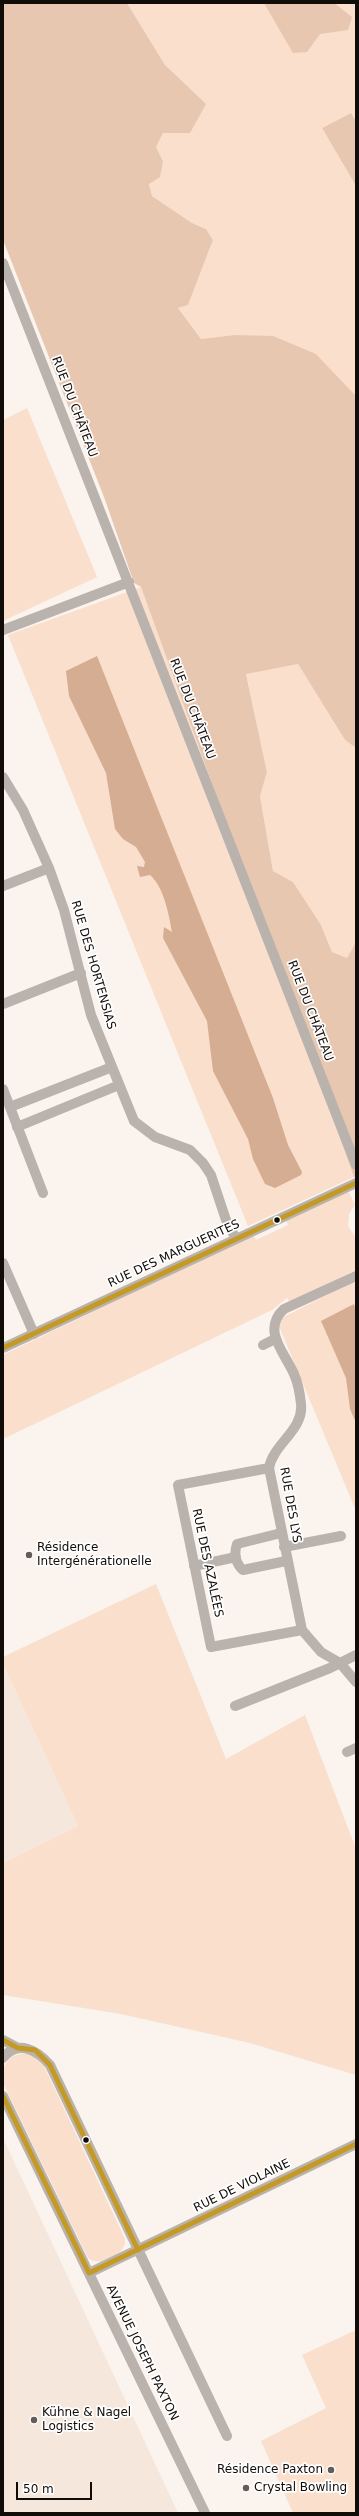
<!DOCTYPE html>
<meta charset="utf-8">
<style>
body{margin:0}
#map{position:relative;width:359px;height:2516px;overflow:hidden;background:#faf3ee;font-family:"DejaVu Sans",sans-serif}
canvas{display:block}
.frame{position:absolute;inset:0;border:4px solid #120c09;pointer-events:none}
.scale{position:absolute;left:16px;top:2482px;width:76px;height:18px;box-sizing:border-box;border:2px solid #120c09;border-top:0;padding-left:5px;font-size:12px;line-height:14px;white-space:nowrap;color:#120c09;-webkit-text-stroke:3px #fff;paint-order:stroke}
</style>
<div id="map">
<canvas width="359" height="2516"></canvas>
<div class="frame"></div>
<div class="scale">50 m</div>
</div>
<script>
const ctx = document.querySelector('canvas').getContext('2d');
ctx.lineJoin = 'round';
function fill(path, color) { ctx.fillStyle = color; ctx.fill(path, 'evenodd'); }
function stroke(path, color, width, dash) { ctx.strokeStyle = color; ctx.lineWidth = width; ctx.lineCap = dash ? 'butt' : 'round'; ctx.setLineDash(dash || []); ctx.stroke(path); }
function label(font, color, halo, rows, align = 'center') {
  ctx.font = font + ' "DejaVu Sans",sans-serif'; ctx.lineWidth = 3.5; ctx.setLineDash([]); ctx.textBaseline = 'middle'; ctx.strokeStyle = halo; ctx.fillStyle = color; for (const [text, x, y, turn = 0] of rows) {
    ctx.save(); ctx.translate(x, y); ctx.rotate((+turn || 0) * Math.PI / 180); ctx.textAlign = isNaN(turn) ? turn : align; if (halo) ctx.strokeText(text, 0, 0); ctx.fillText(text, 0, 0); ctx.restore();
  }
}
const built = new Path2D(`
 M3 1664 78 1826 3 1863Z
 M3 2138 178 2513H3Z`);
const green = new Path2D(`
 M127 3H356V121L351 113 322 128 356 186V396L316 354 234 335 201 339 178 308 188 305 213 240 206 229 192 223 152 196 149 183 163 161 156 147 163 133H190L180 81 165 65Z
 M27 408 97 577 3 621V420Z
 M141 587 354 1177 248 1226 8 635Z
 M298 664 345 740 356 748V942L347 958 332 952 321 925 293 882 273 871 260 795 267 772 246 673Z
 M349 1192 355 1205 349 1214 348 1226 356 1238V1270L290 1302 287 1298 272 1310 3 1439V1355L253 1235 256 1240 288 1225 286 1220 338 1195Z
 M356 1280V1511L279 1326 280 1319Z
 M156 1584 226 1759 305 1715 356 1849V2075L250 2043 121 2014 3 1995V1863L78 1826 3 1664V1657Z
 M30 2053 40 2060 44 2066 125 2239C127 2255 100 2268 88 2258L4 2085C1 2063 7 2054 30 2053Z
 M356 2330V2513H293L261 2441 326 2408 302 2355Z`);
const forest = new Path2D(`
 M3 3H127L165 65 206 104 190 133H163L156 147 163 161 160 177 149 184 152 196 192 223 206 229 213 240 188 305 178 308 201 339 234 335 273 336 316 354 356 396V748L345 740 298 664 246 674 267 772 260 796 273 871 293 882 321 925 332 952 347 958 356 942V1177H354L141 587 134 583 104 497 3 240Z
 M264 3H334L352 17 348 30 320 34 307 52 293 53Z
 M351 113 356 121V186L322 128Z`);
const water = new Path2D(`
 M97 656 273 1098 288 1145 302 1172 301 1175 275 1188 265 1184 253 1159 248 1139 213 1071 207 1021 163 938 164 927 172 932C169 915 164 887 150 875L140 877 137 866 144 867 145 862 136 847 123 839 115 829 106 773 69 696 66 671Z
 M354 1304 356 1310V1423L350 1409 346 1378 321 1321Z`);
const minor = new Path2D(`
 M3 263 356 1165
 M3 630 129 582
 M3 777 23 810 49 868 64 910 91 1015 134 1121 155 1137 190 1150 203 1163 211 1175 226 1220 236 1239
 M3 886 49 868
 M3 1004 81 973
 M3 1089 43 1193
 M10 1107 112 1067
 M17 1127 119 1085
 M3 1263 34 1334
 M356 1276 284 1309C261 1330 285 1353 294 1374 298 1383 300 1394 301 1404 304 1430 273 1444 269 1468L302 1630 321 1652 340 1663 356 1682
 M263 1345 275 1339
 M3 1348 356 1183
 M269 1468 178 1485 211 1647 302 1630
 M281 1533 237 1544C234 1553 235 1563 243 1570L286 1561
 M284 1547 341 1536
 M194 1566 236 1557
 M235 1706 330 1668 356 1655
 M347 1752 356 1748
 M3 2040 18 2048
 M3 2058C18 2039 37 2050 50 2065L227 2436
 M3 2096 205 2513
 M89 2273 356 2144`);
const bus1 = new Path2D(`
 M3 1348 356 1183
 M3 2040 18 2048 35 2050 50 2065 138 2250
 M3 2096 89 2273 356 2144`);
const markers = [
 [277,1220,3.5,"#120c09"],
 [29,1555,4,"#635d59"],
 [86,2140,3.5,"#120c09"],
 [34,2420,4,"#635d59"],
 [331,2470,4,"#635d59"],
 [246,2488,4,"#635d59"]
];
const streetNames = [
 ["RUE DU CHÂTEAU",74,407,69],
 ["RUE DU CHÂTEAU",192,709,69],
 ["RUE DES HORTENSIAS",93,965,74],
 ["RUE DU CHÂTEAU",310,1011,69],
 ["RUE DES MARGUERITES",174,1254,-25],
 ["RUE DES LYS",290,1505,80],
 ["RUE DES AZALÉES",207,1563,78],
 ["RUE DE VIOLAINE",242,2186,-26],
 ["AVENUE JOSEPH PAXTON",142,2353,64]
];
const poiNames = [
 ["Résidence",37,1548],
 ["Intergénérationelle",37,1562],
 ["Kühne & Nagel",42,2413],
 ["Logistics",42,2427],
 ["Résidence Paxton",323,2470,"right"],
 ["Crystal Bowling",254,2488]
];
fill(built, '#f6e7dd');
fill(green, '#f9dfcc');
fill(forest, '#e8c7b1');
fill(water, '#d4ad93');
stroke(minor, '#b9b2ad', 10);
stroke(bus1, '#c49a25', 5);
for (const [x, y, r, color] of markers) { const dot = new Path2D(); dot.arc(x, y, r, 0, 2 * Math.PI); ctx.fillStyle = color; ctx.fill(dot); stroke(dot, '#fff', 1.5); }
label('12px', '#120c09', '#fff', streetNames);
label('12px', '#120c09', '#fff', poiNames, 'left');
</script>
